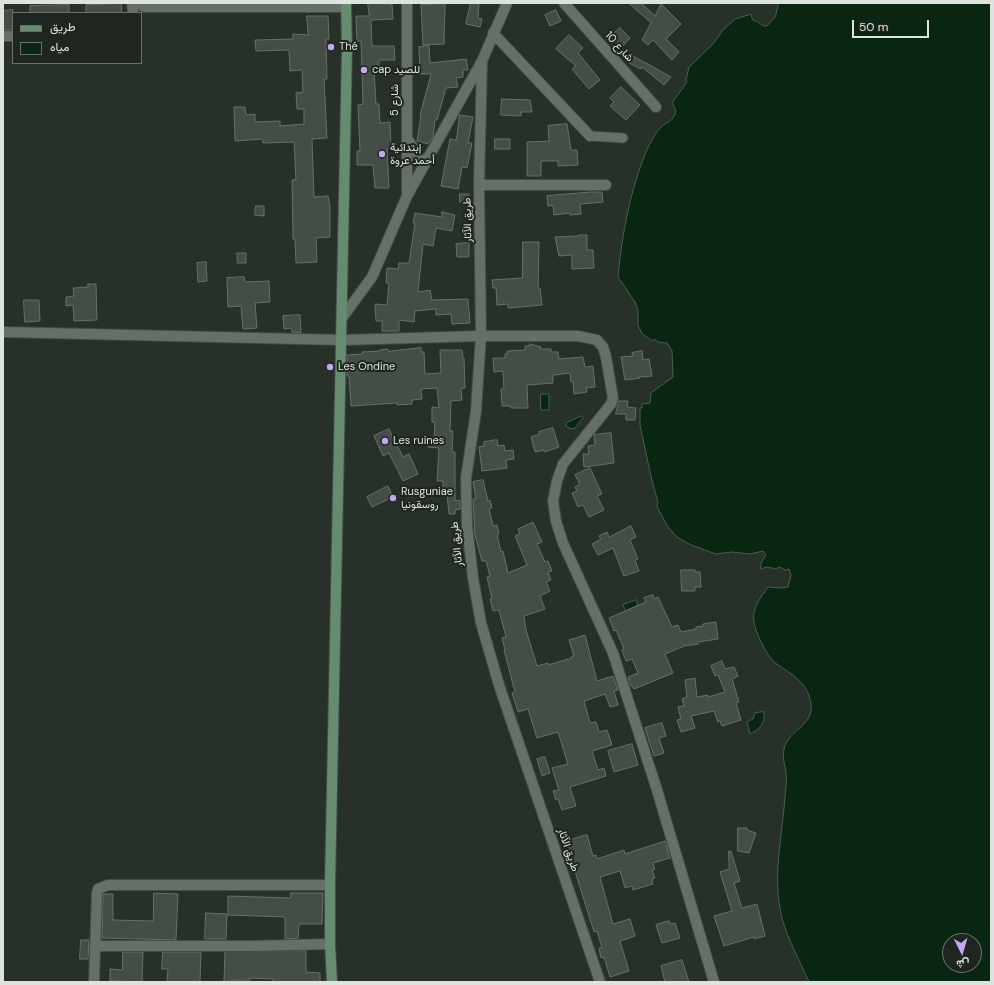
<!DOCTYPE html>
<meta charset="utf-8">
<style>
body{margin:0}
#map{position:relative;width:994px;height:985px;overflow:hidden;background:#28302a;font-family:"DM Sans",Vazirmatn,sans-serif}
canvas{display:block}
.frame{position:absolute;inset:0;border:4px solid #dde3de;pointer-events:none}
.legend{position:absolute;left:12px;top:12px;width:130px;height:52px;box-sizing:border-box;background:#1f2620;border:1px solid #6b726c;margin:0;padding:5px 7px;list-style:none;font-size:12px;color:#dde3de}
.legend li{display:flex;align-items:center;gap:8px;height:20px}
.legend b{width:20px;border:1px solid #6b726c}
.north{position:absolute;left:942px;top:933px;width:40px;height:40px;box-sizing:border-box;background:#1f2620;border:1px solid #6b726c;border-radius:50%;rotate:175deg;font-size:11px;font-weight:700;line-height:16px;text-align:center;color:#dde3de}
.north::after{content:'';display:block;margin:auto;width:14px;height:18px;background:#c3a7f2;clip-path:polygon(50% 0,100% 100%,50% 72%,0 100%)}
.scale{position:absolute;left:852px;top:20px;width:77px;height:18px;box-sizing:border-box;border:2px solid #dde3de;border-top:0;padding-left:5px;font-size:12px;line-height:14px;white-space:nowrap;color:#dde3de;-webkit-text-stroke:3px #1f2620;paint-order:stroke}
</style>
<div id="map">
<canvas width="994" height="985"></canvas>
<div class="frame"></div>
<ul class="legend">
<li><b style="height:5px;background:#658c70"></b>طريق</li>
<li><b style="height:11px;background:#092612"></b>مياه</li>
</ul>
<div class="north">ش</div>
<div class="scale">50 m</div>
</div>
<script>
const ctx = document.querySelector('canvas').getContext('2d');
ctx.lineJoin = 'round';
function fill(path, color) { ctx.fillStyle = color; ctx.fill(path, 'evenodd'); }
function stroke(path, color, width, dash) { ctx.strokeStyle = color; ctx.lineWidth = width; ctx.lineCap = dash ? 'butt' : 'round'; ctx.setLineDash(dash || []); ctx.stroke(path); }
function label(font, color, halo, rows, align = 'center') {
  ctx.font = font + ' "DM Sans",Vazirmatn,sans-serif'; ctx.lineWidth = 4; ctx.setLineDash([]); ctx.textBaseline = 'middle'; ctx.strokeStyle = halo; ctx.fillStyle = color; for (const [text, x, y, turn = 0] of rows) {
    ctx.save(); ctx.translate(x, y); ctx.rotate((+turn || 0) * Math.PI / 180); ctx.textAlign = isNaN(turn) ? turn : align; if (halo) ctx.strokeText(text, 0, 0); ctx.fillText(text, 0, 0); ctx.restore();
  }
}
const water = new Path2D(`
 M779 3H991V982H809C800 961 788 940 782 918 772 878 782 837 785 797 786 789 787 780 786 773 785 765 782 757 784 749 789 729 814 726 811 704 808 681 790 674 774 662 768 656 765 649 761 642 749 616 752 609 768 587L780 588 788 587 791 575 789 569 786 570 779 567 776 569 767 567 761 569V563L766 555 763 551 750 554 732 552 716 554 691 545 677 537 668 527 657 507 658 502 652 481 640 425V408H642V404L650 403 651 393 673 377 672 351 667 343 658 342 655 339 653 341 642 334 638 325V311L635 302 618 277C622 234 630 191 646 152 650 143 655 133 662 126 667 122 673 121 675 114 677 110 674 107 672 103L687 82 686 80 689 67 714 43 722 31 735 19 751 14C753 24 754 18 759 23 761 24 762 25 764 26H767L775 17ZM950 941H974V965H950Z
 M541 394H549V410H541Z
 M582 416 583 418 574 429 569 428 566 426V423Z
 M636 600 638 605 626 611 623 605Z
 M764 712C765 724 760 729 750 734L747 722 753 719 755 713Z`);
const building = new Path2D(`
 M368 3 392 4 393 19 371 20 372 46H394L395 60H379V68L374 69 376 104H379L380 123 390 122 391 148 387 149 389 188H375L373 165H357V151H360L358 105 363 104 361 41H357L356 16H369Z
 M471 3H479L478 18 482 19 480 27 466 24Z
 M629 3H641L655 16 661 4 681 24 666 39 679 52 672 60 653 40 648 45 642 40 651 23Z
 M121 4 122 13H86V5Z
 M445 4 444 44 423 45 421 5Z
 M69 5V13H30V6Z
 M13 10V30H3V11Z
 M556 10 561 21 550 26 545 15Z
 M307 16H328L329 39H326L327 79H324L327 138 312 139 314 197 328 196 330 206V237L316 238 317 262 296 263 295 239H293L292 180H296L294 142 263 143 262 139 235 141 234 107H245L246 115 255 114V122L280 121V126L304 124V109H297L296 93 303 92 302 70 290 71 289 50 256 51 255 40 293 39V34L308 35Z
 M620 28 630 38 621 48 610 37Z
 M569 35 583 48 578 53 600 80 589 89 572 69 576 66 556 49Z
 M429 46 430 63 466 59 468 70H463V77L456 78 458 87 446 88 437 120H435L433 137 428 144 417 141 421 116 420 115 431 74H420L419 47Z
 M633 56 644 62 671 77 664 85 642 67 641 69 629 63Z
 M621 87 640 105 626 120 610 106 614 102 610 98Z
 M502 99 530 100 532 112H521V116L501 115Z
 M460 115 473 117 468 143H472L467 168 462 167 458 189 441 186 450 139 456 140Z
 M567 124 571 150H577L578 165 558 166V161H541V176H527V142L549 141 548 126Z
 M495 139H510V149H495Z
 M591 192H602L603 202 580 204 581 214 570 215V213L554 215 553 205 548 206 547 196Z
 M460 194H469V202H460Z
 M256 206H264V216L255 215Z
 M442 212 455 215 452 231 436 228 433 246 423 244 418 292 430 290 432 300 468 299 470 323 452 324 451 314 436 315V309L415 311 414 322 399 320V331H382V321H376L375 304 387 305 389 283H386L387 268 398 269 399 263H409L415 223H413L415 213 442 217Z
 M579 235H587V250H593L594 268 572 269V255L559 256 555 237 579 236Z
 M523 242H539L538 288H540L542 305 508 308V304L497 305 496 288H493L492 280 522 278Z
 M469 243V257H457L456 244Z
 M237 253H246V263H238Z
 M206 262 207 281 198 282 197 263Z
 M244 277 245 282 269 281 270 302 255 303 257 328 243 329 241 306 228 307 227 278Z
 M88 284H96L97 320 74 321 73 305 66 306V297L74 296 73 288 88 287Z
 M24 300H39L40 321 25 322Z
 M300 315 301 333 292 332 291 328 284 329 283 316Z
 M530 344 541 347 540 349H551V352H558L559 359 583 357 585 367 593 366 595 387 586 388 587 392 574 394 573 381 571 382 570 373 553 375V383L527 385 528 408H511V406H502L501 389H504L503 371 494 372 493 358H505V354H507V351L525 350V346H529Z
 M421 348V352H424L425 374 441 373 440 350H462L463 358H464L465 388 461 389 462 400 451 401 450 431H453L452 452H455V501L460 500V509L455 510V514H449L447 494H443V481H437L439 448 428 447V439H434L435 422H432V407L439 408 437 388 421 389 422 399 412 400V404L397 405V403L351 406 349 376H347V355L362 354V352L380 351V350L388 349V351Z
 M642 351 643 360 649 359 652 376 639 377 640 378 625 380 621 357 633 356 632 353Z
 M619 401H628L627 407 636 408 635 420H626V414H616Z
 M553 428 559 447 544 452V450L535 452 531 437 540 434 539 432Z
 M389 429 403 457 409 454 418 474 403 481 389 453 383 456 374 436Z
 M611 433 614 463 584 467 583 454H589L588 446 595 445 594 435Z
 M497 440 498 446 504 445 505 451 513 450 514 459 506 460 507 468 482 471 479 447 484 446V442Z
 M590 468 602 494 597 496 604 510 589 517 583 505 578 507 572 493 577 491 575 487 580 484 575 475Z
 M483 480 488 501 490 500 492 508 489 509 493 526 497 525 499 534 497 535 501 552 503 551 508 573 527 565 515 536 520 534 518 529 533 522 542 542 537 544 545 562 548 561 552 571 548 572 551 580 546 582 550 591 540 596 545 609 524 616 526 630 537 666 548 663V665L572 658V656H574L569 640 585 635 597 681 613 676 618 690 614 691 618 705 610 707 605 694 584 701 590 723 596 722 599 732 607 730 612 745 592 751 598 770 604 768 606 776 570 787 576 806 562 810 558 799 556 800 553 791 559 790 552 768 568 764 558 732 537 738 528 709 518 712 512 693 515 692 504 650H505L502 638 506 637 499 610 493 611 490 599H492L487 577 490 576 486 561H482L475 535 473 499H476L473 482Z
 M388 486 393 497 372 507 367 497Z
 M631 526 636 537 630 540 638 559 635 560 639 571 624 576 613 548 598 555 592 544 601 539 599 536 607 532 609 537Z
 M681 570H695V572H700L701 587H695V591H682Z
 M653 595 654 599 658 597 672 627 678 625 681 632 696 629V627L703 626V624L716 622 718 639 698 642V644L684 646 665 654 673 673 634 689 632 686H631L628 677 638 673 632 659 626 661 622 650 624 649 616 630 614 631 609 618 646 602 644 598Z
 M722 661 725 669 734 667 738 676 732 679 739 702 736 703 741 720 722 726 720 721 718 722 714 711 691 716 695 728 681 732 677 720 681 719 678 707 684 706 682 699 687 697 685 680 695 678 697 697 708 695V697L725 692 718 675 715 676 711 666Z
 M662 723 666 736 659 738 664 753 654 756 645 728Z
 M632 744 638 765 614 772 608 751Z
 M545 757 550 773 542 776 537 759Z
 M738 828H747V830L756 833 749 853 738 851Z
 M587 835 593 856 596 855 597 859 624 850 625 854 665 841 670 858 653 863 655 869 652 870 655 878 652 879 653 884 633 890 632 886 625 888 620 871 600 877 613 924 630 919 635 936 620 941 629 971 610 977 604 957 601 958 599 948H602L597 931 594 932 574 868H575L567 841Z
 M729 851H731L740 881 734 883 742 908 757 904 765 936 754 939V937L724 946 714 916 732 911 720 872 729 869Z
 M154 893 178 894 176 940 102 938 103 894H113V920L153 921Z
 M291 893H323L322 924H299L298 938 285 939V917L228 915V896L290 898Z
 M206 913 227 914 226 939H205Z
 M669 921 670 924 675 923 680 938 662 943 656 925Z
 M81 940H89L88 959H80Z
 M306 951V972L320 973V982H273V979L250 978V980H232V982H224L225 952Z
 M123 952H143L142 982 110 981V969L122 970Z
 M163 952H201L200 982H167L168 969H162Z
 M682 960 689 982H665L661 966Z`);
const pedestrian = new Path2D(`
 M590 136 623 138`);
const minor = new Path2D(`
 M132 3 133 13
 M137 3 144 7H346
 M407 3V194
 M564 3 656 107
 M493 33 590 136
 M3 36H13
 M482 61 479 185 481 336 476 411 466 478 467 525 473 578 481 623 499 685 600 982
 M407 138 424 165
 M479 185H606
 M342 318 372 277 407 196 482 61 507 3
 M3 332 342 340 481 336H578L597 340 603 347 606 357 613 398 611 404 563 464 557 481 553 501 556 521 563 543 613 653 657 790 714 982
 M95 946H252L330 944
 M94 982 97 893 98 889 108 885H330`);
const secondary = new Path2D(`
 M332 982 330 944V885L347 48 346 3`);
const markers = [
 [331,47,4,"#c3a7f2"],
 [364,70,4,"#c3a7f2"],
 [382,154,4,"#c3a7f2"],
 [330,367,4,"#c3a7f2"],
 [385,441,4,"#c3a7f2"],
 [393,498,4,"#c3a7f2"]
];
const poiNames = [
 ["Thé",339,47],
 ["cap للصيد",372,70],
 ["إبتدائية",390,148],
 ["أحمد عروة",390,161],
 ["Les Ondine",338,367],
 ["Les ruines",393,441],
 ["Rusguniae",401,492],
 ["روسقونيا",401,505]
];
const streetNames = [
 ["شارع 10",619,47,48],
 ["شارع 5",395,100,-90],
 ["طريق الآثار",468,220,-91],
 ["طريق الآثار",457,544,-96],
 ["طريق الآثار",568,850,71]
];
fill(water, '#092612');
stroke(water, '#495f4f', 1);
fill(building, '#444d46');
stroke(building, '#677169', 1);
stroke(pedestrian, '#464d48', 11);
stroke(minor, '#464d48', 12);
stroke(secondary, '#464d48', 12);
stroke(pedestrian, '#666f68', 9);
stroke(minor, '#666f68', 10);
stroke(secondary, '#658c70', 10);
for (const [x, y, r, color] of markers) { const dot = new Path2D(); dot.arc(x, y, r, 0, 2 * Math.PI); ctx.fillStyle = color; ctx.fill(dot); stroke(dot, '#1f2620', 1.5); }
label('11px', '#dde3de', '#1f2620', poiNames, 'left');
label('11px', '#dde3de', '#1f2620', streetNames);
</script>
